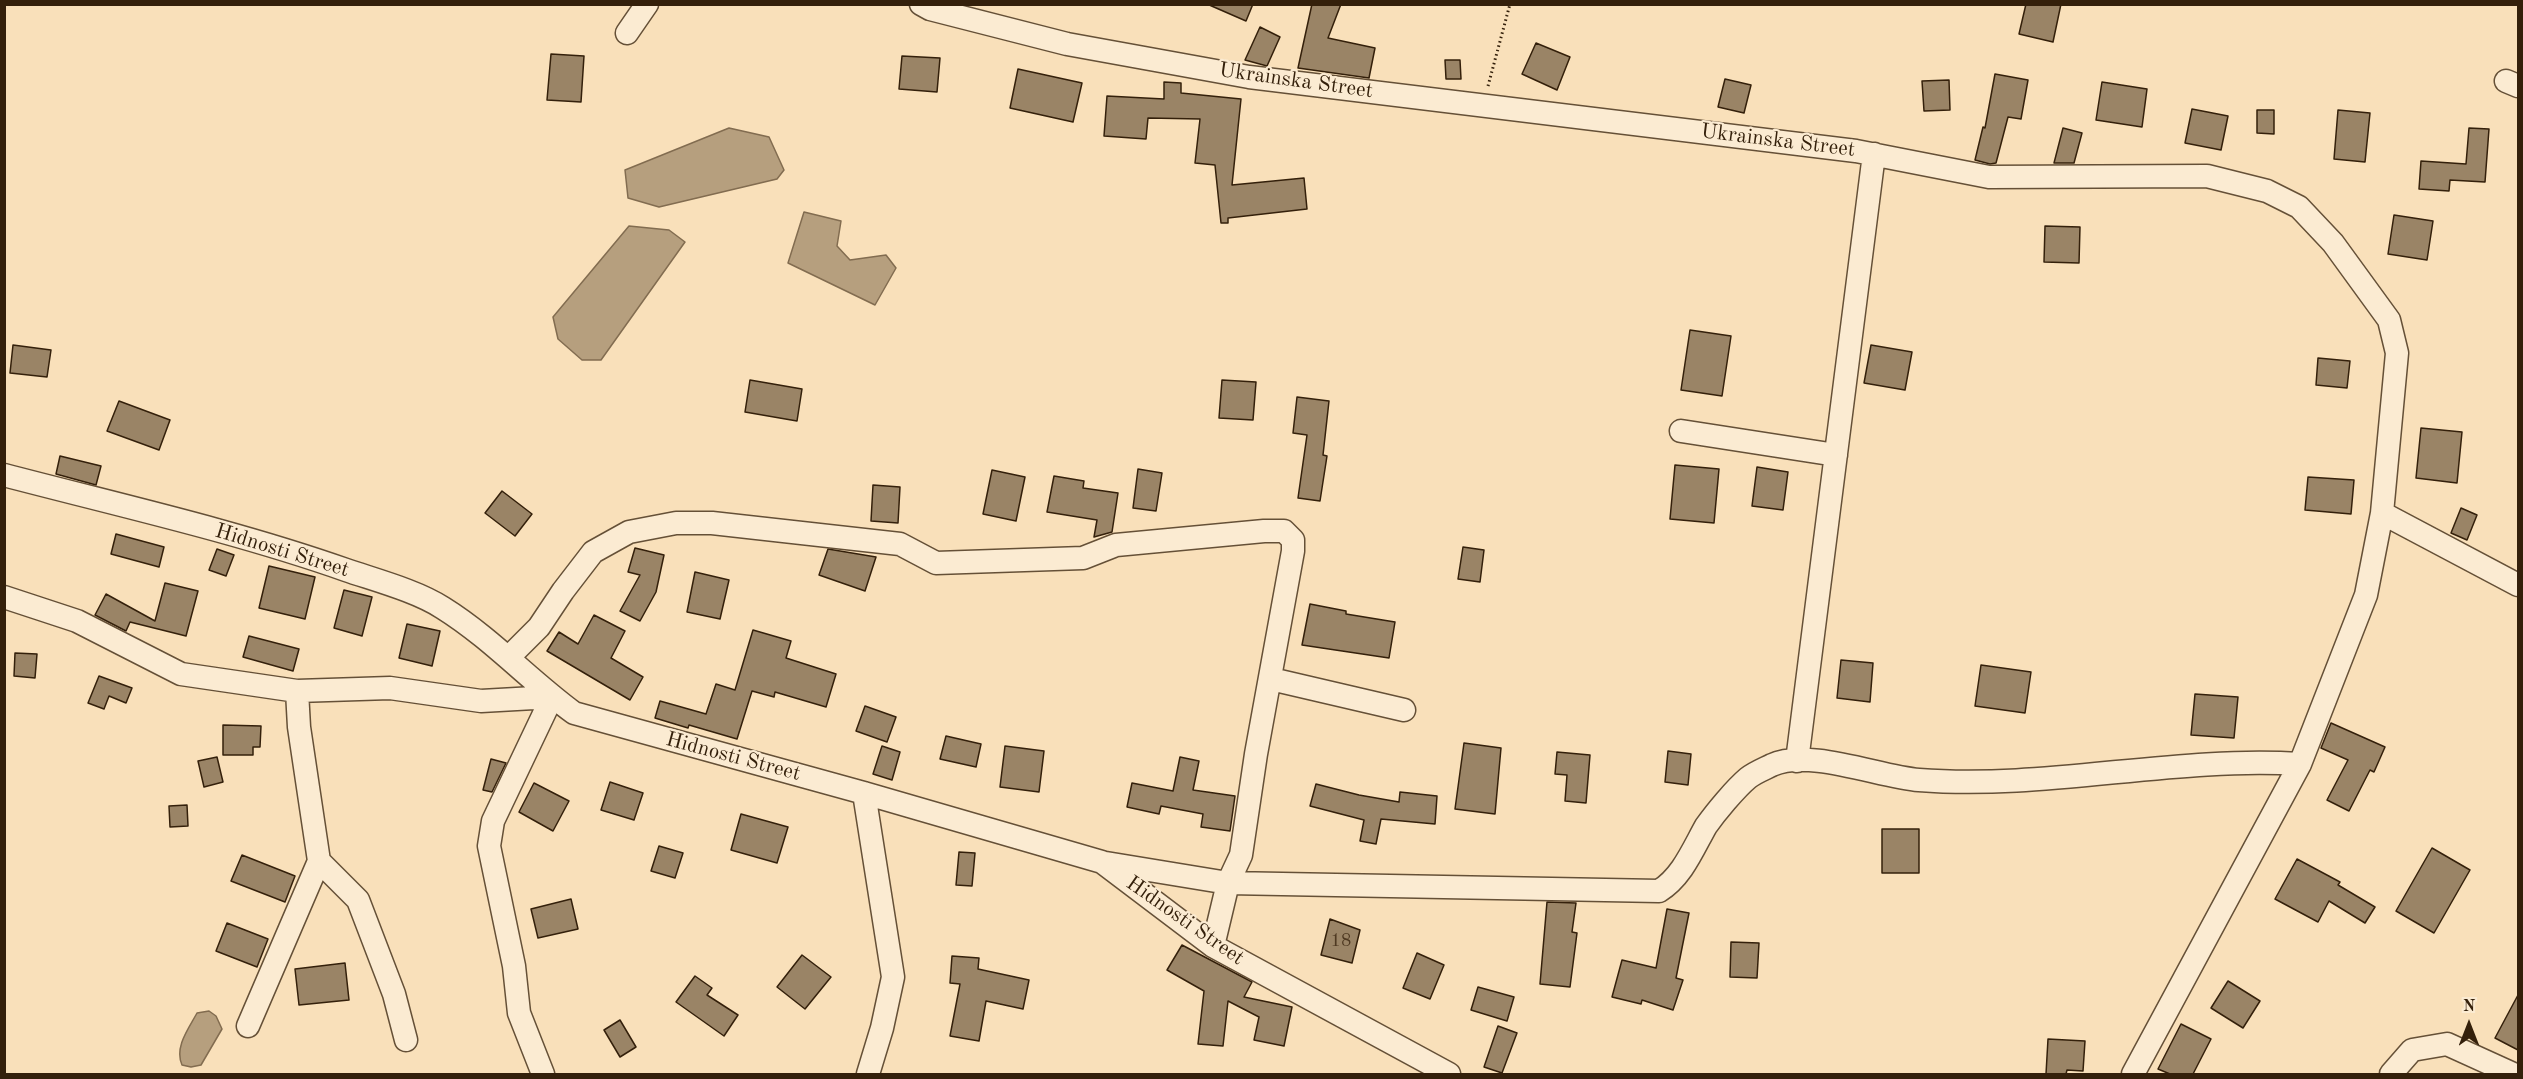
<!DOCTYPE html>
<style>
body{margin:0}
#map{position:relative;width:2523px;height:1079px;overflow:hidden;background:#f9e0ba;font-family:"Old Standard TT",serif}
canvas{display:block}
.frame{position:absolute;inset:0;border:6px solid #34200b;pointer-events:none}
.north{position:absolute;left:2439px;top:995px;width:60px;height:60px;-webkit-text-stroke:4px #fbebd2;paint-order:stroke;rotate:0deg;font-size:16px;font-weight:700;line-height:24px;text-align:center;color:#34200b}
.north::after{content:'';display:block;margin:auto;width:21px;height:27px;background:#34200b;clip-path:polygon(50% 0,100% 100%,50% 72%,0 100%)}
</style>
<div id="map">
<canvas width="2523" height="1079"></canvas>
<div class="frame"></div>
<div class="north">N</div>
</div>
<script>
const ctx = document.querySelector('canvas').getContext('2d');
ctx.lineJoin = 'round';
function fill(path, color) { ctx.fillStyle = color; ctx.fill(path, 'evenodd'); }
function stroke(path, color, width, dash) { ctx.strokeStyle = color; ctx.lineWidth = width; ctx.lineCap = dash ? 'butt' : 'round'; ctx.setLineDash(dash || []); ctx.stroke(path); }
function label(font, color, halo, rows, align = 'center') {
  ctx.font = font + ' "Old Standard TT",serif'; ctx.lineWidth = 4.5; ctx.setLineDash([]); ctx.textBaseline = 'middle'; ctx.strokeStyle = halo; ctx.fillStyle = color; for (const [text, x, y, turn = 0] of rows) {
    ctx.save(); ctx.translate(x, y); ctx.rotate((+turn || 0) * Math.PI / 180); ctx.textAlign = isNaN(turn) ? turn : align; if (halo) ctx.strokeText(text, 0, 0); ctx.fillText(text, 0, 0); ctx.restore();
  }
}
const water = new Path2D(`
 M729 128 769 137 784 170 777 179 659 207 628 198 625 170Z
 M804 212 841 221 837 246 850 260 886 255 896 268 875 305 788 263Z
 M629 226 669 230 685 242 601 360H582L558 339 553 317Z
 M209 1011 216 1016 222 1029 201 1065 191 1067 182 1065C174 1047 189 1028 197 1013Z`);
const building = new Path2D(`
 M1207 4H1253L1246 21Z
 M1312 4H1341L1328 38 1375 48 1369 78 1298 68Z
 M2026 4H2061L2053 42 2019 34Z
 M1260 27 1280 37 1267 66 1245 60Z
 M1536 43 1570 57 1557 90 1522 74Z
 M551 54 584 56 581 102 547 100Z
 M902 56 940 58 937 92 899 89Z
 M1445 60H1460L1461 79H1446Z
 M1018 69 1082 83 1073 122 1010 108Z
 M1995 74 2028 80 2021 119 2008 117 1996 163 1990 164 1975 160 1983 127 1985 128Z
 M1725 79 1751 85 1744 113 1718 107Z
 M1949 80 1950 110 1924 111 1922 81Z
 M1164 82 1181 83V93L1241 99 1232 185 1304 178 1307 209 1228 218V223H1221L1215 165 1195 163 1200 119 1148 118 1146 139 1104 136 1107 96 1164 99Z
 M2102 82 2147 89 2142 127 2096 120Z
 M2192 109 2228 116 2221 150 2185 143Z
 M2257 110H2274V134L2257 133Z
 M2338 110 2370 113 2365 162 2334 159Z
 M2063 128 2082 133 2074 163H2054Z
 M2469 128 2489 129 2485 182 2450 180 2449 191 2419 189 2421 161 2466 164Z
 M2394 215 2433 221 2427 260 2388 254Z
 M2045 226 2080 227 2079 263 2044 262Z
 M1690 330 1731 336 1722 396 1681 390Z
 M13 345 51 350 47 377 10 373Z
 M1871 345 1912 352 1905 390 1864 383Z
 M2318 358 2350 361 2347 388 2316 385Z
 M750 380 802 389 797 421 745 412Z
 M1222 380 1256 382 1253 420 1219 418Z
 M1297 397 1329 401 1323 455 1327 456 1320 501 1298 498 1307 435 1293 433Z
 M119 401 170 420 159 450 107 431Z
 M2421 428 2462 432 2457 483 2416 478Z
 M60 456 101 466 96 485 56 474Z
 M1675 465 1719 469 1714 523 1670 519Z
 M1757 467 1788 472 1783 510 1752 506Z
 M1138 469 1162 473 1156 511 1133 508Z
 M992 470 1025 477 1016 521 983 514Z
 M1054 476 1084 481 1083 488 1118 493 1112 532 1094 537 1097 520 1047 512Z
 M2308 477 2354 480 2351 514 2305 510Z
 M873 485 900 487 898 523 871 521Z
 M502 491 532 514 515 536 485 513Z
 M2461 508 2477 515 2467 540 2451 533Z
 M116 534 164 547 159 567 111 554Z
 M1463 547 1484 550 1480 582 1458 579Z
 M635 548 664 555 656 592 640 621 620 611 640 575 628 572Z
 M217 549 234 555 226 576 209 570Z
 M828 549 876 557 865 591 819 575Z
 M269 566 315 577 305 619 259 608Z
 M695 572 729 580 720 619 687 612Z
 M165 583 198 591 186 636 130 622 126 631 95 615 106 594 155 621Z
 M344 590 372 597 362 636 334 628Z
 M1310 604 1346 611V614L1395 622 1389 658 1302 645Z
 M594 615 625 631 611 658 643 677 630 700 547 651 559 632 578 644Z
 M407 624 440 631 432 666 399 658Z
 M753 630 791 641 786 658 836 674 826 707 775 692 774 697 752 691 737 739 689 725 688 728 655 718 660 701 706 714 716 684 735 690Z
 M249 636 299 649 293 671 243 657Z
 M15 653 37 654 35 678 14 676Z
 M1841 660 1873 663 1870 702 1837 698Z
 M1981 665 2031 672 2025 713 1975 706Z
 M99 676 132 688 126 703 109 696 104 709 88 703Z
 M2195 694 2238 697 2234 738 2191 735Z
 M865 706 896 717 887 742 856 731Z
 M2331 723 2385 747 2374 772 2370 770 2349 811 2327 800 2348 760 2321 748Z
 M223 725 261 726 260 747H253V755H223Z
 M946 736 981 744 976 767 940 759Z
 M1464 743 1501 748 1495 814 1455 809Z
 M882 746 900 752 892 780 873 774Z
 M1005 746 1044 751 1039 792 1000 787Z
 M1668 751 1691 754 1688 785 1665 782Z
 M1557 752 1590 755 1586 803 1565 801 1567 775 1555 774Z
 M217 757 223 782 204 787 198 761Z
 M1180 757 1199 761 1193 790 1235 796 1230 831 1201 827 1203 814 1161 806 1159 814 1127 807 1132 783 1173 791Z
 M491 759 506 763 492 792 483 790Z
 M610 782 643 793 634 820 601 810Z
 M534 783 569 801 553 831 519 812Z
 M1316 784 1359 795 1399 802 1400 792 1437 796 1435 824 1381 819 1376 844 1360 841 1364 820 1310 806Z
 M187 805 188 826 170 827 169 806Z
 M741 814 788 827 777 863 731 850Z
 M1882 829H1919V873H1882Z
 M659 846 683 853 675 878 651 871Z
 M2432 848 2470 870 2434 933 2396 911Z
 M959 852 975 853 972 886 956 885Z
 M242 855 295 876 285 902 231 881Z
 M2297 859 2340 882 2338 885 2375 907 2365 923 2329 901 2318 922 2275 899Z
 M571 899 578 929 538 938 531 909Z
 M1547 902 1576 903 1572 932 1577 933 1570 987 1540 984Z
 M1667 909 1689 913 1676 978 1683 980 1673 1010 1642 1000 1641 1004 1612 997 1622 960 1656 968Z
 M1330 919 1360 930 1352 963 1321 955Z
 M227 923 268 939 257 967 216 951Z
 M1731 942 1759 943 1757 978 1730 977Z
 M1182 945 1252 982 1244 997 1292 1007 1284 1046 1254 1040 1259 1017 1228 1001 1223 1046 1198 1044 1204 991 1167 970Z
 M1417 953 1444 965 1430 999 1403 988Z
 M802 955 831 977 805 1009 777 987Z
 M952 956 979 958 978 969 1029 980 1023 1009 986 1001 979 1041 950 1036 960 984 950 983Z
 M345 963 349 1000 299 1005 295 969Z
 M695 976 712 988 707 995 738 1015 724 1036 676 1002Z
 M2228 981 2260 1001 2243 1028 2211 1008Z
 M1478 987 1514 997 1507 1021 1471 1010Z
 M2518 995V1050L2495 1038Z
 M620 1020 636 1047 620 1057 604 1030Z
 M2181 1024 2211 1039 2193 1074H2170L2158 1069Z
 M1498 1026 1517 1033 1502 1073 1484 1067Z
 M2048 1039 2085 1041 2083 1071 2067 1070 2066 1074H2046Z`);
const path = new Path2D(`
 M1488 86 1510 4`);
const minor = new Path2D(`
 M921 4 930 9 1067 44 1249 77 1856 151 1989 177 2207 176 2267 191 2299 207 2333 243 2389 320 2397 353 2382 513 2366 595 2300 764 2133 1074
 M627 33 647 4
 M2506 81 2518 86
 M1681 431 1836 455
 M4 475C118 505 235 531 346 570 375 580 417 591 443 608 491 638 529 680 574 713L864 793 1102 862 1213 946 1449 1074
 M2382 513 2518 585
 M4 597 77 621 181 674 297 691 390 688 481 701 552 697 493 821 489 846 514 966 519 1013 543 1074
 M509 657 539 627 563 591 593 552 629 532 676 523H712L900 544 936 563 1083 558 1116 545 1264 531H1284L1293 540V551L1256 754 1241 855 1228 883 1213 946
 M1271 679 1404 710
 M1797 761 1874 154
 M864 793 893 977 882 1028 868 1074
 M319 861 358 900 394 994 406 1040
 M1106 863 1228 883 1659 891C1682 877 1693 849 1706 826 1716 812 1735 789 1748 778 1754 773 1764 769 1772 765 1809 748 1880 777 1919 780 2046 790 2173 756 2300 764
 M248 1026 319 861 299 727 297 691
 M2391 1074 2412 1050 2447 1044 2513 1074`);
const numberNames = [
 ["18",1341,941]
];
const streetNames = [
 ["Ukrainska Street",1296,81,8],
 ["Ukrainska Street",1778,141,7],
 ["Hidnosti Street",282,551,17],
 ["Hidnosti Street",733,757,15],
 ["Hidnosti Street",1185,921,35]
];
fill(water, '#b69f7e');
stroke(water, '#826c50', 1.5);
fill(building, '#9a8466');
stroke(building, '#34200b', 1.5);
stroke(minor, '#655037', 25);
stroke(path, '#34200b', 3, [1.5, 3]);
stroke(minor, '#fbebd2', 22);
label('18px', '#4e3922', null, numberNames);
label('21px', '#34200b', '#fbebd2', streetNames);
</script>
